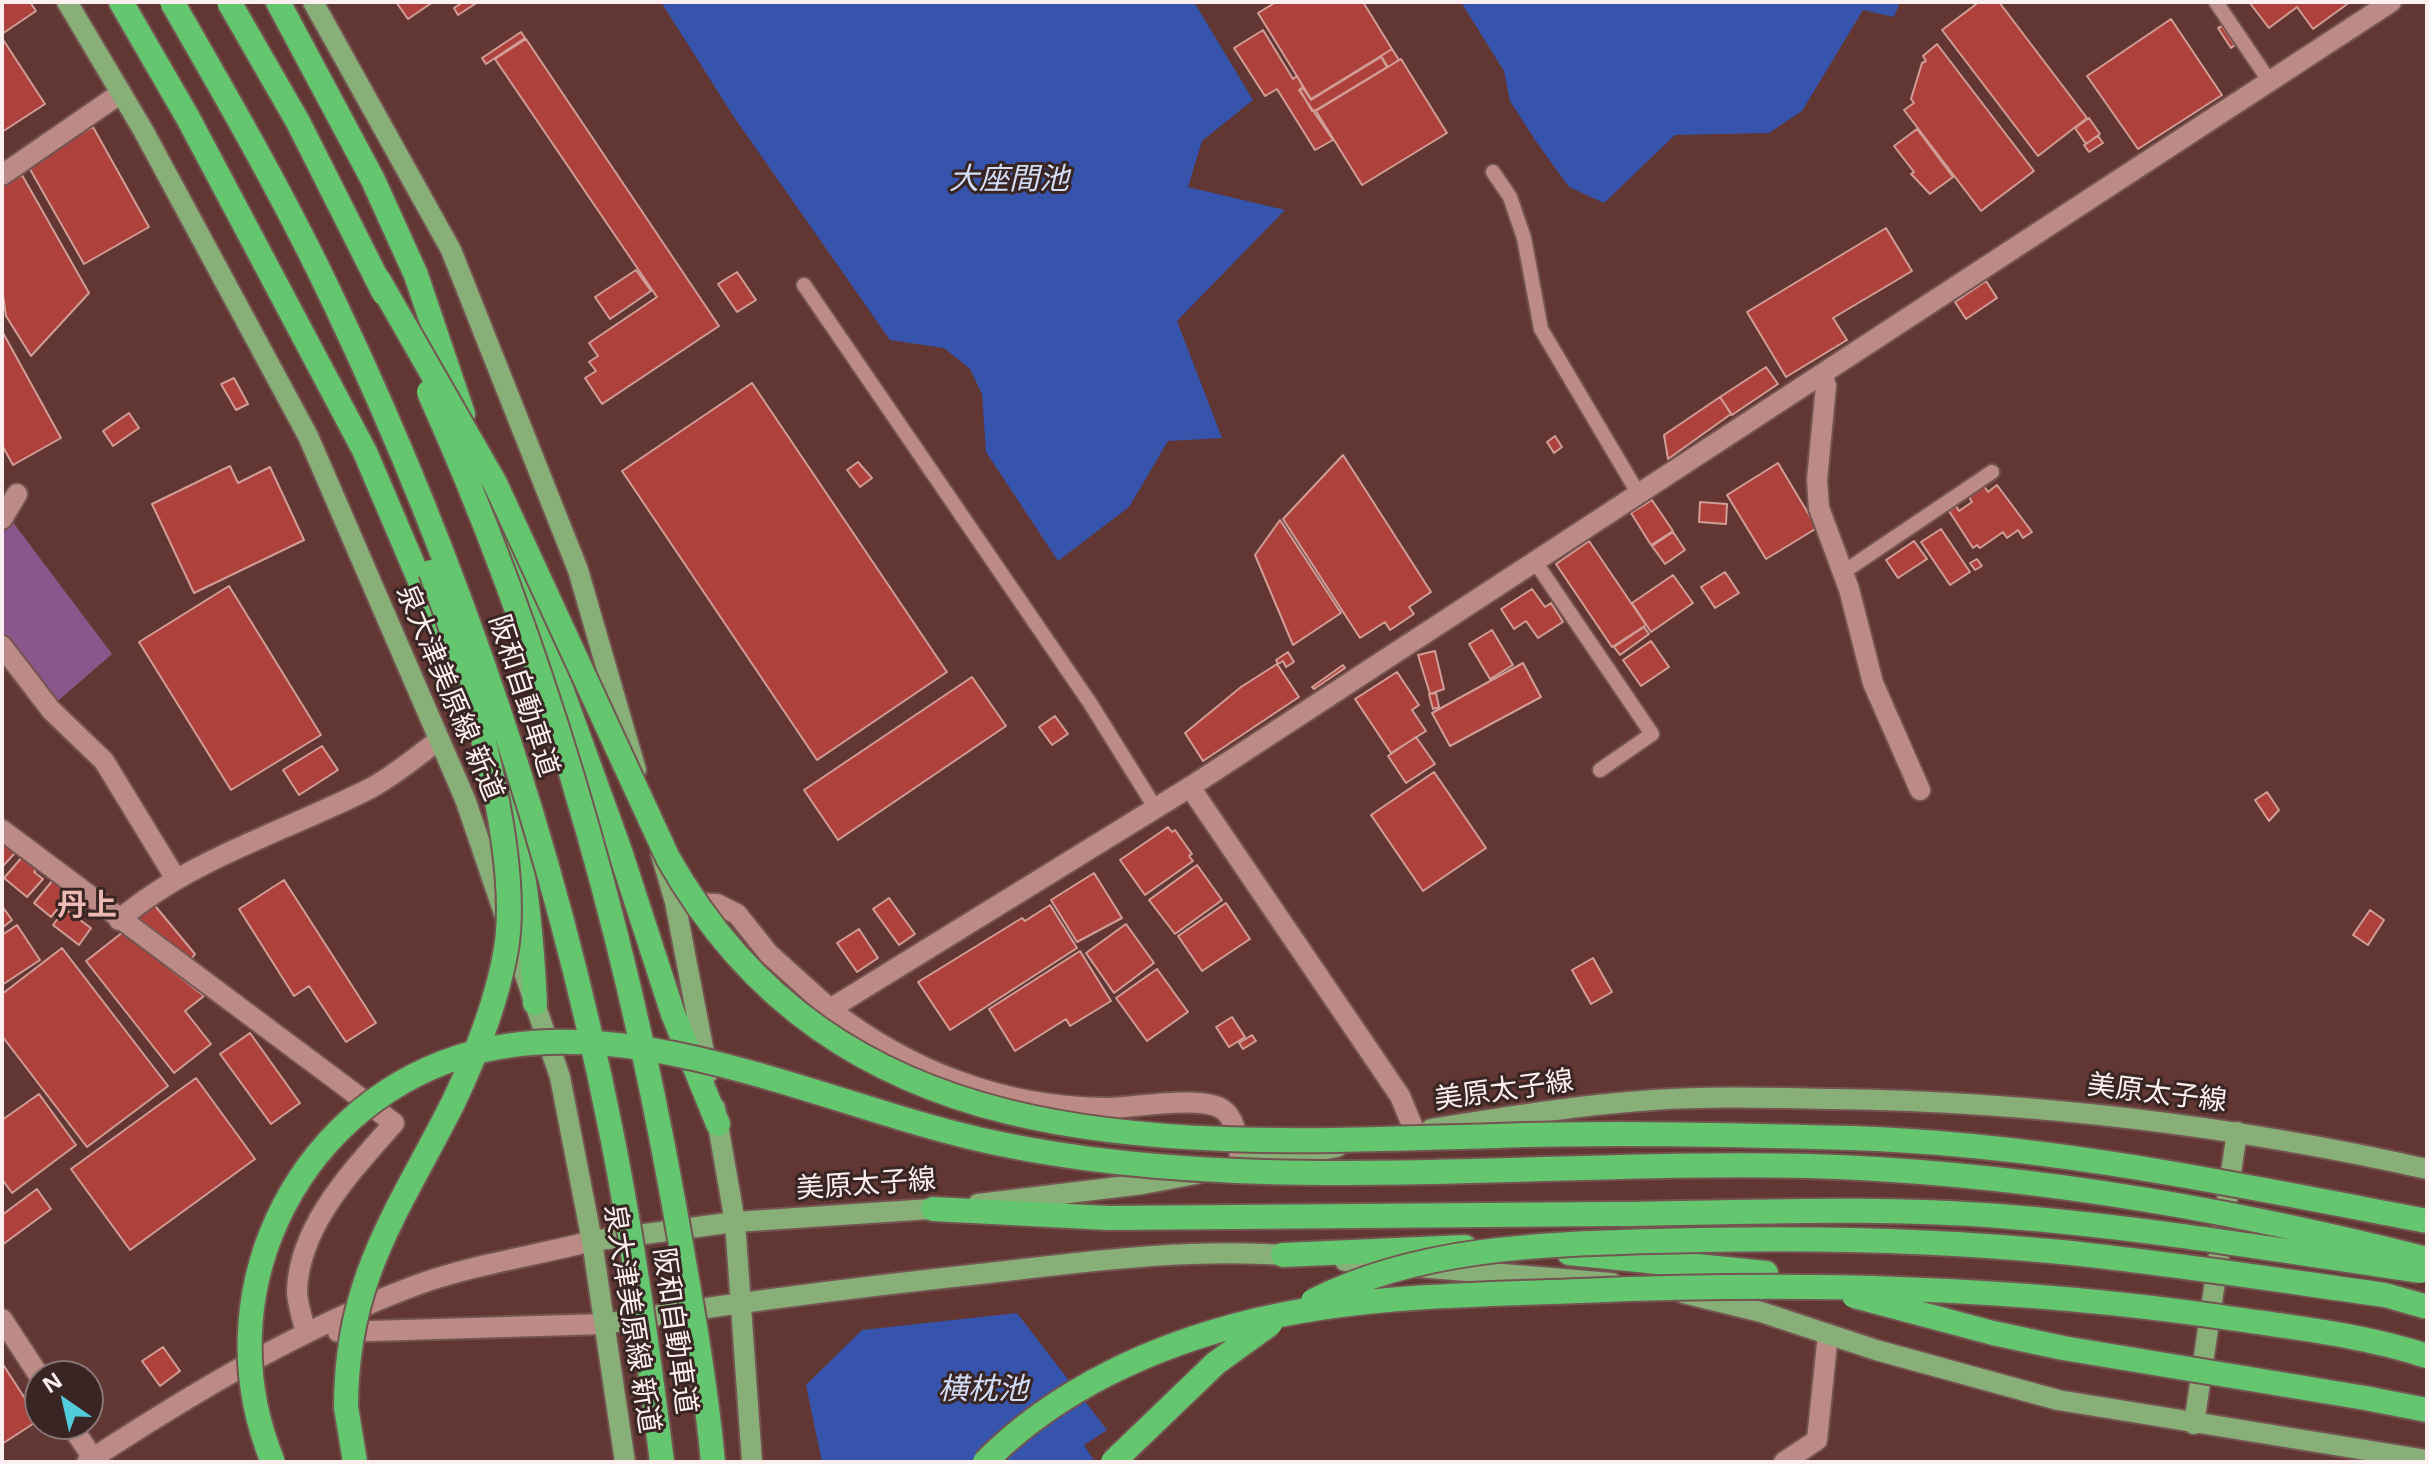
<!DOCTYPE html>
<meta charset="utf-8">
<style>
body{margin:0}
#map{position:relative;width:2429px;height:1464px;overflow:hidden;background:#623733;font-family:"Open Sans",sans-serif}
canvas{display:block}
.frame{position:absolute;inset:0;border:4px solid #fbf0ef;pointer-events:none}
.north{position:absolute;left:24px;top:1360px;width:80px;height:80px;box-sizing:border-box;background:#392523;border:2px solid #877675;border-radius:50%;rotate:326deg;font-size:22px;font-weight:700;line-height:32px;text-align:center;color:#fbf0ef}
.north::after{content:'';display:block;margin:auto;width:28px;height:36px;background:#52cbda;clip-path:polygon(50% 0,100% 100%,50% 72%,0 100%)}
</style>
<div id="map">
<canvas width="2429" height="1464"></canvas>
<div class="frame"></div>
<div class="north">N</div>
</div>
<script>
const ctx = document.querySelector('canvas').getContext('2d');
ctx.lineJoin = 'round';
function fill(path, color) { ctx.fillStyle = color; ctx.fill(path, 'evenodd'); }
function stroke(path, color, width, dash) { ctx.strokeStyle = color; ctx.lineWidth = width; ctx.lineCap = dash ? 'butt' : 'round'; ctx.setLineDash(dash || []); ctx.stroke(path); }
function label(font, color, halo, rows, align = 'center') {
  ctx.font = font + ' "Open Sans","Noto Sans JP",sans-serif'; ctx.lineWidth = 6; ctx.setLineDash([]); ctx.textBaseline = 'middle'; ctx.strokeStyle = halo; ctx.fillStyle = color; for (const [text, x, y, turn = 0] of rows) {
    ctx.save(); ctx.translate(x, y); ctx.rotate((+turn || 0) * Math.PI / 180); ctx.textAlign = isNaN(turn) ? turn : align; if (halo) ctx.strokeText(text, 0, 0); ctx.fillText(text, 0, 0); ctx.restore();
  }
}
const green = new Path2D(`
 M9 517 112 654 52 706 2 639V522Z`);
const water = new Path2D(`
 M661 2H1194L1253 100 1202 141 1188 187 1285 210 1177 321 1222 438 1168 441 1129 507 1058 561 986 452 982 394 970 369 944 348 890 340 734 117Z
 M1461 2H1900L1894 17 1863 10 1802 111 1769 133 1675 135 1604 203 1569 187 1535 140 1510 101 1504 71Z
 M1017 1313 1107 1430 1084 1445 1095 1462H822L806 1385 862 1330Z`);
const building = new Path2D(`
 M2 2H30L36 11 2 34Z
 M396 2H433L408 19Z
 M463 2H478L458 15 454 8Z
 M1276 2H1363L1392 49 1311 99 1258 13Z
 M1979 2H1999L2087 118 2038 156 1942 30Z
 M2249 2H2350L2313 29 2297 7 2269 28Z
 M2171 19 2222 95 2138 149 2087 76Z
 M2222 26 2235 45 2231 48 2218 28Z
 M1263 30 1293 79 1297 76 1303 87 1299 90 1333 140 1315 150 1277 89 1265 96 1234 48Z
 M521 32 525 38 486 64 482 58Z
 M2 38 45 104 2 132Z
 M526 39 719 326 602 404 585 378 596 371 589 362 598 356 589 343 657 297 495 59Z
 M1937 44 2034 171 1981 211 1904 110 1914 103 1911 99 1922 63 1926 61 1923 56Z
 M1392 49 1399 60 1388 67 1381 56Z
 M1381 57 1387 67 1316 110 1312 111 1300 90 1303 88 1311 100Z
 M1401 59 1447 133 1362 185 1316 111Z
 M2089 118 2100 134 2086 144 2075 128Z
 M93 127 149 227 84 264 27 164Z
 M1917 129 1953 177 1930 194 1911 174 1914 172 1894 146Z
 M2098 136 2103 143 2089 152 2084 145Z
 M22 175 89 293 31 356 6 316 2 288V186Z
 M1886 228 1912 271 1833 318 1847 340 1786 377 1747 312Z
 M636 270 651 291 610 319 595 297Z
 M737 272 756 300 737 312 718 284Z
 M1986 281 1997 298 1966 319 1955 302Z
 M2 331 61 438 13 465 2 445Z
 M1766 367 1778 384 1732 415 1720 397Z
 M234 378 248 404 236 410 221 384Z
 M752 383 947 672 817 760 622 471Z
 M1720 397 1731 414 1668 459 1664 435Z
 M129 413 139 428 113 446 103 431Z
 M1555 436 1562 447 1554 453 1547 442Z
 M1343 455 1431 592 1409 607 1414 614 1390 630 1385 622 1360 638 1283 519Z
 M858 462 872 478 860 487 847 470Z
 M1778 463 1817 528 1766 559 1727 495Z
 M230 466 238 483 270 467 304 540 194 593 152 504Z
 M1997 485 2032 532 2023 538 2018 530 2007 538 2003 532 1980 548 1977 545 1973 548 1949 511 1956 506 1959 511 1972 502 1969 497 1984 486 1988 492Z
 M1652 500 1673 531 1651 545 1631 513Z
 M1700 502 1727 504 1726 524 1699 522Z
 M1280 520 1341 613 1293 645 1255 555Z
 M1941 529 1970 572 1950 585 1921 542Z
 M1673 532 1685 550 1665 564 1652 546Z
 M1589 541 1646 625 1612 647 1556 564Z
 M1914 541 1927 559 1898 578 1886 560Z
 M1977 559 1982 566 1975 570 1970 563Z
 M1725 572 1739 593 1715 608 1701 587Z
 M1673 575 1693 603 1651 632 1632 603Z
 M229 586 321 735 231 790 139 642Z
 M1532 589 1545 607 1551 603 1563 622 1538 638 1526 621 1514 629 1501 609Z
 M1644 627 1649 634 1620 655 1614 647Z
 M1492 630 1513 665 1490 679 1469 644Z
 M1651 641 1669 667 1641 686 1623 660Z
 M1435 651 1444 689 1430 694 1418 655Z
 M1288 652 1294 662 1286 667 1283 661 1278 664 1276 660Z
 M1523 663 1541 697 1450 746 1432 713Z
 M1277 664 1299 697 1203 761 1185 733 1241 687Z
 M1343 665 1345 668 1314 689 1312 687Z
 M1397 672 1419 705 1412 710 1426 731 1391 753 1355 699Z
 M972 677 1006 726 838 840 804 790Z
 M1436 693 1439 707 1433 709 1429 694Z
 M1055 716 1068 734 1052 745 1039 727Z
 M1416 737 1435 764 1406 783 1388 756Z
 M322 746 338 770 299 795 283 770Z
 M1434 772 1486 848 1423 891 1371 815Z
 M2267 792 2279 810 2269 821 2255 800Z
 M1168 827 1172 832 1175 830 1192 854 1189 856 1193 861 1145 895 1120 860Z
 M2 839 16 852 2 867Z
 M23 856 37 868 34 872 43 879 27 897 4 878Z
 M1197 865 1222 900 1175 934 1149 900Z
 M1094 873 1122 918 1077 942 1051 900Z
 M53 880 66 890 60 897 65 900 51 917 34 903Z
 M284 880 376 1023 346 1042 309 986 294 996 239 909Z
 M889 898 915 934 899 945 873 909Z
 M151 901 195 954 191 959 138 918Z
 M1226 903 1250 939 1202 971 1178 936Z
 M1050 905 1077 948 950 1030 918 982 1022 918 1025 921Z
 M2 906 12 920 2 928Z
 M65 909 91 928 79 945 53 925Z
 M2370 910 2384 920 2368 945 2353 935Z
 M1126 924 1154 963 1114 993 1086 953Z
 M17 925 40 960 2 985V935Z
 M859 929 878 958 857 972 837 943Z
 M123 932 204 996 185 1011 211 1044 174 1073 86 961Z
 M62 948 168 1086 87 1147 2 1036V994Z
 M1080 951 1111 1001 1070 1026 1066 1019 1015 1051 989 1009Z
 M1593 958 1612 992 1591 1004 1572 970Z
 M1157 969 1188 1012 1147 1041 1116 998Z
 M1232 1017 1245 1037 1229 1047 1216 1027Z
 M250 1033 300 1103 271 1124 220 1054Z
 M1252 1035 1256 1041 1243 1049 1239 1043Z
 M196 1078 255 1159 130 1250 71 1169Z
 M39 1094 76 1145 12 1193 2 1179V1120Z
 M37 1189 51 1209 2 1245V1215Z
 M163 1347 180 1371 160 1386 142 1361Z
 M2 1363 39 1420 2 1444Z`);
const lane = new Path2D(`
 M2216 2 2270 82
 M1493 172 1510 197 1524 238 1541 329 1638 493
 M804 285 1090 703 1156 809
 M1534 560 1652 734 1600 770
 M1842 573 1992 472`);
const street = new Path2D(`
 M2 175 121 93
 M1823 376 1826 386 1817 480 1819 508 1849 589 1873 683 1920 790
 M2 519 17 494
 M2 646 51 710 104 761 176 879
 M2 830 394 1123C353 1170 299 1225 297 1291 297 1304 303 1320 306 1333
 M691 903 717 904 737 914 769 954 830 1009 1190 787 1400 1096 1415 1132
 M119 920C190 859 286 831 369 789 394 776 417 756 439 740
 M830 1009C909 1071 1005 1108 1107 1108 1133 1108 1201 1095 1222 1109 1238 1119 1238 1147 1241 1165
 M2 1319 40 1377
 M338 1332 605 1324
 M70 1424 93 1458
 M87 1462C191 1394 297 1330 414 1286 470 1265 534 1256 592 1241
 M1784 1462 1817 1440 1828 1334`);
const secondary = new Path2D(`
 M1190 787 2391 2`);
const primary = new Path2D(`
 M67 2 143 130 308 436 465 799 560 1077 592 1241 625 1462
 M313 2 451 250 578 570 636 770
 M661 854 675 902 708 1073
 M715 1108 735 1222 752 1462
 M1431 1129C1505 1117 1579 1105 1653 1100 1713 1096 1774 1098 1834 1099 2035 1102 2231 1125 2427 1169
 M1243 1164 1337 1147
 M978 1204 1143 1184 1196 1174
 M592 1241 735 1222 946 1208
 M1345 1261 1612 1283
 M1683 1293 1761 1312 1876 1350 2058 1400 2427 1460
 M605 1324C733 1302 860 1287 989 1273 1090 1261 1195 1247 1297 1256
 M2194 1424 2237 1132`);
const highway = new Path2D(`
 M121 2 188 118 365 452 440 628
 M278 2 373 180 416 275 463 414
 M492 498 619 848 673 1014 718 1124
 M502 781C524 856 531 924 535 1003
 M933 1209 1108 1218 1611 1214
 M1569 1253 1766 1273
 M1283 1255 1465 1247
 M2365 1398 2427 1410
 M346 1407 355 1462`);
const highwayBridge = new Path2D(`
 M172 2C229 101 286 200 335 304 459 565 554 846 611 1131 633 1240 648 1351 662 1462
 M229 2 298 122 384 293
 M378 279 495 483 668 858C844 1171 1185 1144 1496 1136 1614 1132 1734 1135 1852 1138 2045 1144 2238 1185 2427 1221
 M429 392C545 650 624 927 674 1205 689 1290 705 1376 713 1462
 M1611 1214C1740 1213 1870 1206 1999 1216 2141 1227 2280 1250 2420 1271
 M1854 1296 1993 1333 2063 1348 2365 1398
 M1313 1301C1418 1248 1539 1244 1655 1241 1788 1237 1929 1239 2061 1252 2169 1263 2277 1280 2385 1295L2427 1307
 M346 1407C346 1278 398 1212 453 1103 476 1055 497 1002 506 949 522 851 467 666 431 572
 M273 1462C205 1299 291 1112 459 1057 627 1002 831 1109 996 1143 1255 1198 1544 1159 1809 1166 2016 1172 2226 1208 2427 1259
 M985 1462C1057 1389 1155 1345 1253 1321 1360 1295 1471 1295 1580 1291 1798 1282 2013 1286 2229 1318 2296 1328 2363 1335 2427 1356
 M1113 1462 1216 1363 1270 1324`);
const streetNames = [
 ["泉大津美原線 新道",449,693,67],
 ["阪和自動車道",523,696,72],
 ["美原太子線",1504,1091,-8],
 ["美原太子線",2157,1094,7],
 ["美原太子線",866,1185,-4],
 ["泉大津美原線 新道",631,1319,81],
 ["阪和自動車道",674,1331,82]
];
const waterNames = [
 ["大座間池",1009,180],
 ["横枕池",983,1390]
];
const neighbourhoodNames = [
 ["丹上",87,906]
];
fill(green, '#8b568c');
fill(water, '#3654ac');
fill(building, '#ae413b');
stroke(building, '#d09d97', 2);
stroke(lane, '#745451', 18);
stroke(street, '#745451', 24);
stroke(secondary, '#745451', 24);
stroke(primary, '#745451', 24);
stroke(highway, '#745451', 28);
stroke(lane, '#bd8b85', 14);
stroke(street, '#bd8b85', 20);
stroke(secondary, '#bd8b85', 20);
stroke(primary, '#88af78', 20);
stroke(highway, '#64c770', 24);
stroke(highwayBridge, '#745451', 28, []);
stroke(highwayBridge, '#64c770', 24);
label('28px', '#fbf0ef', '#392523', streetNames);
label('italic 30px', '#d3def6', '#392523', waterNames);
label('bold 30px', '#eeb9b3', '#392523', neighbourhoodNames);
</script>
